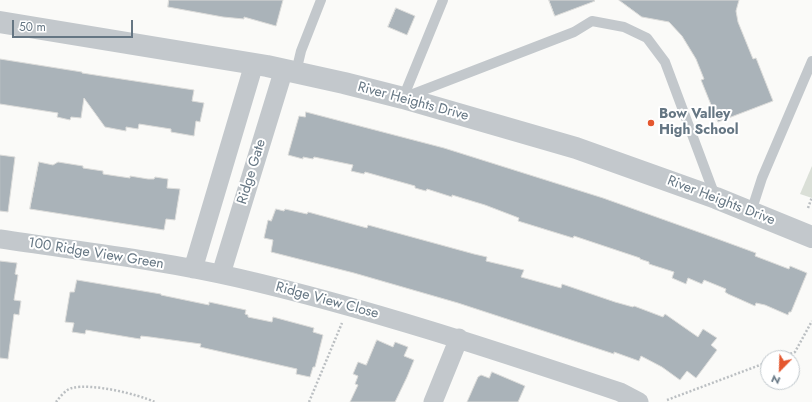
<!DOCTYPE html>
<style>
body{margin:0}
#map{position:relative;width:812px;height:402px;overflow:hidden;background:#fafaf8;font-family:Jost,sans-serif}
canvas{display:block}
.north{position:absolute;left:760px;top:350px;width:40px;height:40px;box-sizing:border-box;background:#fff;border:1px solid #c1c8cd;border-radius:50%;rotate:203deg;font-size:11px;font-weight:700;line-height:16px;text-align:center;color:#657683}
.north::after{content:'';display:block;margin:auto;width:14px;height:18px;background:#e4572e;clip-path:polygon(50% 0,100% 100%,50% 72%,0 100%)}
.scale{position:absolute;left:12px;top:20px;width:121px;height:18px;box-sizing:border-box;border:2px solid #657683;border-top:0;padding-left:5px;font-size:12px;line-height:14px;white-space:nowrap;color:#657683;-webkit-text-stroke:3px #fff;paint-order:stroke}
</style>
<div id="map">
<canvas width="812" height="402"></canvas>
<div class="north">N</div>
<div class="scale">50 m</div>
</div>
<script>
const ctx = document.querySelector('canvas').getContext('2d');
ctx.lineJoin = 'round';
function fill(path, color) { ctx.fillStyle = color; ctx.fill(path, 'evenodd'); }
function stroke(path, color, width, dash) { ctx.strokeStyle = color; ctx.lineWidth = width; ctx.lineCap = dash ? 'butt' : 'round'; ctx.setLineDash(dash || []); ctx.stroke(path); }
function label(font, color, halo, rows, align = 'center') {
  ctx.font = font + ' Jost,sans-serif'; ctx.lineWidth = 4; ctx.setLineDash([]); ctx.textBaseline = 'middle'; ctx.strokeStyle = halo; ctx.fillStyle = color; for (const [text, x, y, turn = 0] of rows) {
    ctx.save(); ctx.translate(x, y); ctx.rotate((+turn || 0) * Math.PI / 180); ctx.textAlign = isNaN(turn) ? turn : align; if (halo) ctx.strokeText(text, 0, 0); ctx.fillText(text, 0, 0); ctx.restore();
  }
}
const green = new Path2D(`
 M812 166V198L800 194Z`);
const building = new Path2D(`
 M169 0H283L276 26 244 17V19L223 17 168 7Z
 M549 0H594L595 1 555 16Z
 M619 0H739L736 11 738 22 753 59 756 58 773 101 718 122 701 80 704 79 696 59 682 36 669 22 642 17Z
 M396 8 415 16 407 35 388 27Z
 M0 59 82 72V73L194 90 192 101 204 103 200 122 196 121 194 136 171 132V129L139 124 138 129 126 127V131L105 127 84 98 81 118 71 117 70 120 57 117 58 113 0 104Z
 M306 112 444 148 603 198 704 234 756 253 755 256 789 269 790 266 807 273 791 312H789L788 315 765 305 756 303 755 306 728 294 725 292 726 289 704 280 702 284 688 278 686 284 672 278 674 272 649 264V262L640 259V258L574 236 573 238 518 221 519 218 485 205 452 195V197L427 189 426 191 415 188V186L365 172 364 174 351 171 353 165 314 157 313 159 303 157V159L288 155 299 116 305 117Z
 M0 155 15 157 8 212 0 211Z
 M39 162 53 165 58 162 83 166V168L103 171V174L130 178V176L148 179H154L155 177 168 179 167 188 180 189 175 220 166 219 164 230 30 209Z
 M276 209 284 211 285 209 307 214 308 212 367 228 368 225 474 254 487 257 486 261 524 270 521 277 561 288 562 284 615 302 633 307 634 306 663 317 665 314 698 337 703 329 717 338 711 345 717 350 696 378 687 371 680 380 662 367 641 356 639 361 614 352V354L458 303 354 273 271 252 273 240 264 238 268 220 271 221Z
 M0 261 17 263 15 274 18 275 14 300 21 301 19 315 14 314 8 359 0 358Z
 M77 280 161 294V295L209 305V302L246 310 245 314 248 315V317L272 322 273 317 314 328 313 332 323 335 315 367H313L310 377 296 374 297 369 200 347 201 344 150 337 141 336 140 339 86 330 85 334 72 332 74 323 65 322 70 292H74Z
 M377 340 393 347 395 342 408 347 404 356 414 360 407 377 395 402H350L358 385 355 384 358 376 353 374 358 362 366 365Z
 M492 372 525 386 518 402H467L478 377 481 375 489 378Z`);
const path = new Path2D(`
 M808 208 812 197
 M779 358 795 352 812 321
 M667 400 768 362
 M56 402C60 397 66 389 72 388 92 383 137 394 155 402
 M309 402 342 323`);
const service = new Path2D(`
 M296 72 301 51 321 0
 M408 96 574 32 592 21 624 27 647 38 665 62 715 196
 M403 98 443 0
 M751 212 762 178 812 61`);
const minor = new Path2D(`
 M0 239C79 251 160 260 238 278 368 308 494 350 620 392L639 402
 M193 269 254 64
 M221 274 284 69
 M433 402 459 338`);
const tertiary = new Path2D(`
 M0 22 267 66 344 83 403 98 576 148 716 198 812 237`);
const markers = [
 [651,123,4,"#e4572e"]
];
const streetNames = [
 ["River Heights Drive",413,102,15],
 ["Ridge Gate",252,172,-73],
 ["River Heights Drive",721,201,21],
 ["100 Ridge View Green",96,254,9],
 ["Ridge View Close",327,301,15]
];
const poiNames = [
 ["Bow Valley",659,115],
 ["High School",659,131]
];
fill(green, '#dadfd7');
fill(building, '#aab3b9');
stroke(building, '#dcdcda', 1);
stroke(path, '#bbbfc2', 2.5, [2, 2]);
stroke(service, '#c3c8cc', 10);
stroke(minor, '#c3c8cc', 19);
stroke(tertiary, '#c3c8cc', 22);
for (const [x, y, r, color] of markers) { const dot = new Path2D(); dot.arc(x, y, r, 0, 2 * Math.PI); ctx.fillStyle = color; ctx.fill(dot); stroke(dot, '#fff', 1.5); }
label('14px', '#657683', '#fff', streetNames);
label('bold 14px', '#657683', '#fff', poiNames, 'left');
</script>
